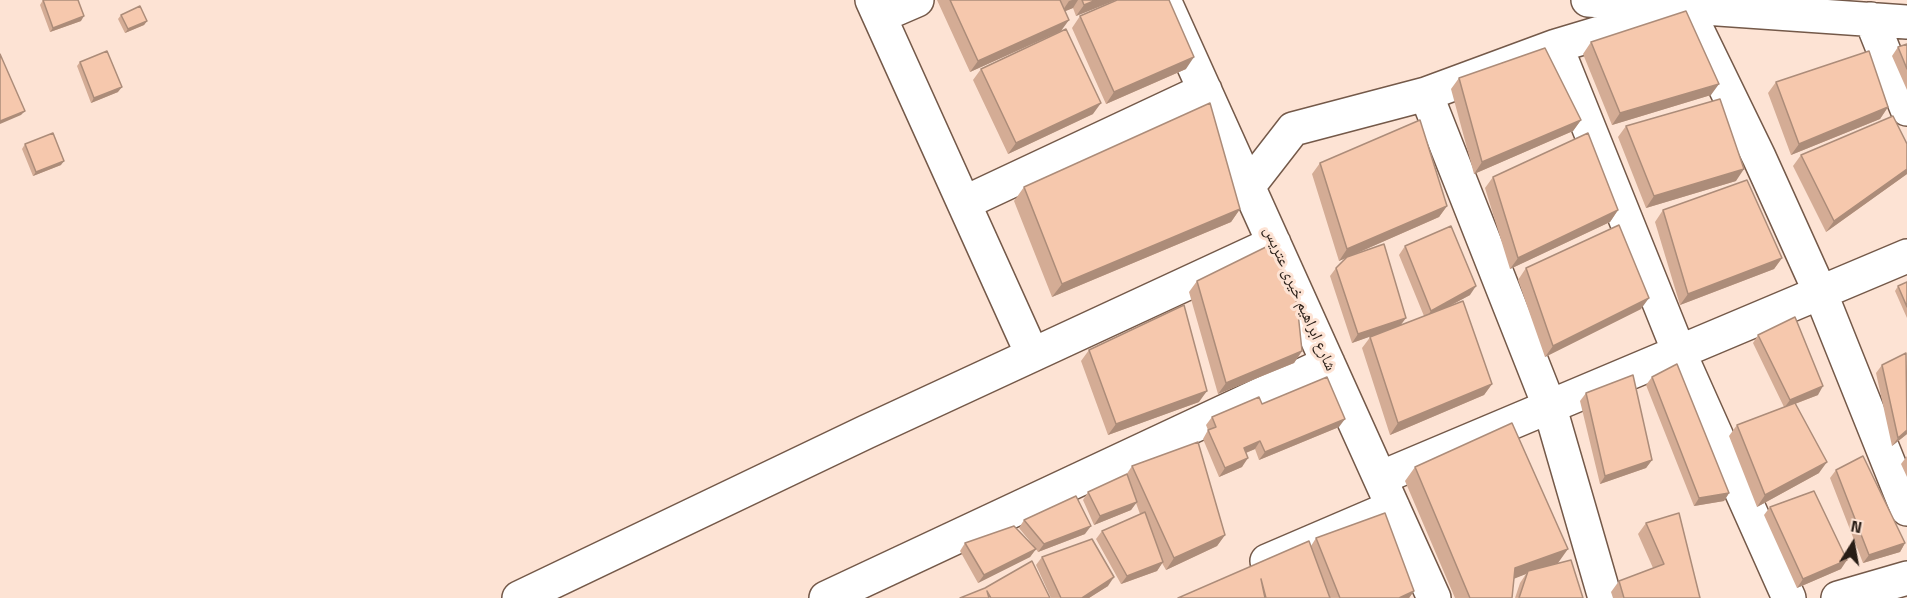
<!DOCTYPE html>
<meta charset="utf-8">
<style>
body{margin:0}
#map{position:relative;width:1907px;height:598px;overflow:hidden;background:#fde3d4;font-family:"Titillium Web",sans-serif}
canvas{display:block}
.north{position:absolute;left:1823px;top:514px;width:60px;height:60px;-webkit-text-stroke:4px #fde3d4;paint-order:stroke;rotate:11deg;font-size:16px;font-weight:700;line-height:24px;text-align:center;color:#281d16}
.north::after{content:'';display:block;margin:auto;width:21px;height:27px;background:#281d16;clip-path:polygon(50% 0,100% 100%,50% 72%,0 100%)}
</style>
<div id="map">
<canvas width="1907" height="598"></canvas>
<div class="north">N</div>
</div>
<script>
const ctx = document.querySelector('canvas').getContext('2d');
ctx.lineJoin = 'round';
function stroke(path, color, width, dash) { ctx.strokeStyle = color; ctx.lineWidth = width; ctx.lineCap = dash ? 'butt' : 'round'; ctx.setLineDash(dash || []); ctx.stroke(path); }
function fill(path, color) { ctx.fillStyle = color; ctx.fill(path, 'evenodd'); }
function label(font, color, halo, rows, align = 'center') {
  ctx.font = font + ' "Titillium Web","Noto Naskh Arabic",sans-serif'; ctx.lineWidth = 6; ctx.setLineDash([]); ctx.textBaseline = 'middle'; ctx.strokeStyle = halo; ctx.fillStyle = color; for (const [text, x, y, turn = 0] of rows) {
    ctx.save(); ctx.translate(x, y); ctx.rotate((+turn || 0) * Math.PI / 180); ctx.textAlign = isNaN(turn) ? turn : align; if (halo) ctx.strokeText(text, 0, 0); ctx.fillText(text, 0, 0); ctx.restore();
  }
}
const street = new Path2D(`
 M872 0 1032 354
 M1164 0 1434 598
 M1588 0 1907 22
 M880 16 917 0
 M1871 19 1907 109
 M1556 46 1679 352 1789 598
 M1426 94 1550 408 1605 598
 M1248 187 1293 129 1426 94 1556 46 1686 7 1759 157 1820 292 1907 509
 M964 203 1205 90
 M1380 478 1907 256
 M1267 561 1393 507
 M519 598 866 432 1274 243
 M826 598 1328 363
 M1838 598 1907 578`);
const wall = new Path2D(`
 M43 0 81 21 50 32 40 5Z
 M937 0H1116L1076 16 1073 8 1065 11 1061 31 970 72Z
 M121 15 147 21 144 25 125 33 118 19Z
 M1080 16 1186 69 1106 104 1072 28Z
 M1591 42 1711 95 1612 125 1583 54Z
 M1907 44V90L1892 56 1898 47Z
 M80 62 118 92 91 103 77 66Z
 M981 69 1093 114 1008 154 973 80Z
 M1459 78 1581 120 1573 131 1474 174 1451 89Z
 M1776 82 1888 107 1880 119 1791 155 1768 93Z
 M1626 126 1736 181 1646 208 1618 137Z
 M25 144 61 165 33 176 22 149Z
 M1907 144V174L1826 232 1793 166 1801 155Z
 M1320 163 1447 206 1439 217 1339 261 1312 174Z
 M1493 177 1618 210 1610 222 1510 269 1485 188Z
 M1024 187 1240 209 1231 222 1052 297 1014 201Z
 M1663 210 1782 258 1774 269 1680 305 1655 222Z
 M1405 246 1470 295 1446 308 1492 384 1484 395 1390 435 1362 348 1371 336 1352 343 1330 276 1336 268 1401 325 1424 316 1399 255Z
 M1526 268 1641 309 1545 357 1518 280Z
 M1197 281 1302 351 1294 363 1218 394 1189 292Z
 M1907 282V318L1895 291 1898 286Z
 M1758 335 1818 395 1795 404 1819 473 1757 507 1729 436 1737 425 1784 407 1753 343Z
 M1089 350 1199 402 1108 435 1081 361Z
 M1882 365 1907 434 1892 446 1876 373Z
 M1652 377 1729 493 1724 501 1694 506 1646 385Z
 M1586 393 1652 460 1646 468 1600 484 1580 401Z
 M1262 404 1339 427 1259 460 1255 449 1246 453 1242 467 1219 477 1203 439 1208 430 1206 425 1212 417Z
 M1907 456V477L1901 464Z
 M1132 466 1225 535 1217 546 1166 570 1162 563 1157 571 1121 584 1096 539 1102 531 1140 514 1136 503 1131 510 1094 525 1083 500 1088 492 1126 475Z
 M1415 467 1558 563 1549 566 1583 598H1515L1520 583 1526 574 1514 578 1512 598H1455L1405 481Z
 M1836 470 1905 543 1900 552 1863 563 1830 478Z
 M1770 507 1841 569 1797 588 1764 515Z
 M1024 520 1085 534 1038 552 1036 549 1030 557 978 583 960 551 965 543 1033 545 1019 528Z
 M1646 523 1700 598H1613L1611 592 1619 581 1653 568 1638 534Z
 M1316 538 1414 591 1409 598H1178L1311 546Z
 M1042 557 1108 586 1089 598H1051L1036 565Z`);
const shadedWall = new Path2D(`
 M1072 0H1078L1073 8 1061 13 1069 1Z
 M1096 0H1116L1076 16 1084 5Z
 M84 16 81 21 50 32 53 28Z
 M1069 20 1061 31 970 72 978 61Z
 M147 21 144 25 125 33 128 29Z
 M1194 57 1186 69 1106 104 1114 92Z
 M1719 84 1711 95 1612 125 1620 113Z
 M122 87 118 92 91 103 94 98Z
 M1101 103 1093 114 1008 154 1016 143Z
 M1888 107 1880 119 1791 155 1799 144Z
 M25 111 21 115 0 124V121Z
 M1581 120 1573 131 1474 174 1482 162Z
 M64 161 61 165 33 176 36 172Z
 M1744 169 1736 181 1646 208 1654 196Z
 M1907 169V174L1826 232 1834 221Z
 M1447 206 1439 217 1339 261 1347 249Z
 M1240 209 1231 222 1052 297 1062 284Z
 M1618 210 1610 222 1510 269 1518 258Z
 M1782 258 1774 269 1680 305 1688 294Z
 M1476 286 1470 295 1425 319 1431 311Z
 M1649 298 1641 309 1545 357 1553 346Z
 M1406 318 1400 326 1352 343 1358 334Z
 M1302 351 1294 363 1218 394 1226 383Z
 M1492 384 1484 395 1390 435 1398 423Z
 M1823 386 1818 395 1784 408 1790 400Z
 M1207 391 1199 402 1108 435 1116 424Z
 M1345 419 1339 427 1259 460 1265 452Z
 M1907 430V434L1892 446 1898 438Z
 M1260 441 1255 449 1238 456 1244 448Z
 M1248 458 1242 467 1219 477 1225 468Z
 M1652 460 1646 468 1600 484 1605 476Z
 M1827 462 1819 473 1757 507 1765 495Z
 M1729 493 1724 501 1694 506 1699 498Z
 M1137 502 1131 510 1094 525 1100 516Z
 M1091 526 1085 534 1038 552 1044 544Z
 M1225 535 1217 546 1166 570 1174 558Z
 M1905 543 1900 552 1863 563 1869 555Z
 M1036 549 1030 557 978 583 984 575Z
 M1568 549 1558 563 1527 574 1528 571 1526 574 1506 582 1515 568Z
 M1847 560 1841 569 1797 588 1803 579Z
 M1163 562 1157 571 1121 584 1127 576Z
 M1114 577 1108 586 1089 598H1082Z
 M1414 591 1409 598H1399Z`);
const building = new Path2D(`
 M43 0H78L84 16 53 28Z
 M950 0H1060L1069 20 978 61Z
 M1082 0H1096L1084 5Z
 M1117 0H1169L1194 57 1114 92 1080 16Z
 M140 6 147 21 128 29 121 15Z
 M1686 11 1719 84 1620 113 1591 42Z
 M1066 29 1101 103 1016 143 981 69Z
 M1907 44V69L1898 47Z
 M1545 48 1581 120 1482 162 1459 78Z
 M107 51 122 87 94 98 80 62Z
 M1869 51 1888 107 1799 144 1776 82Z
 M0 54 25 111 0 121Z
 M1720 99 1744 169 1654 196 1626 126Z
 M1210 103 1240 209 1062 284 1024 187Z
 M1893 116 1907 144V169L1834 221 1801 155Z
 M1420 120 1447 206 1347 249 1320 163Z
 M53 133 64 161 36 172 25 144Z
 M1588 133 1618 210 1518 258 1493 177Z
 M1747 180 1782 258 1688 294 1663 210Z
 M1619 225 1649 298 1553 346 1526 268Z
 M1451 226 1476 286 1431 311 1405 246Z
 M1384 244 1406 318 1358 334 1336 268 1347 257Z
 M1270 245 1297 303 1302 351 1226 383 1197 281Z
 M1907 282V307L1898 286Z
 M1463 301 1492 384 1398 423 1370 337Z
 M1184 305 1207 391 1116 424 1089 350Z
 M1795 317 1823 386 1790 400 1758 335Z
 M1906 353 1907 430 1898 438 1882 365Z
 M1677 364 1729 493 1699 498 1652 377Z
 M1633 375 1652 460 1605 476 1586 393Z
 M1327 377 1345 419 1265 452 1260 441 1244 448 1248 458 1225 468 1208 430 1216 427 1212 417 1259 397 1262 404Z
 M1795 403 1827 462 1765 495 1737 425Z
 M1512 423 1568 549 1515 568 1512 598H1470L1415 467Z
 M1198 442 1225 535 1174 558 1132 466Z
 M1863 456 1905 543 1869 555 1836 470Z
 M1127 474 1137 502 1100 516 1088 492Z
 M1814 491 1847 560 1803 579 1770 507Z
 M1076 496 1091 526 1044 544 1024 520Z
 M1145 512 1163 562 1127 576 1102 531Z
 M1385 513 1414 591 1399 598H1340L1316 538Z
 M1679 513 1700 598H1624L1619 581 1664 564 1646 523Z
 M1014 526 1036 549 984 575 965 543Z
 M1092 539 1114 577 1082 598H1061L1042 557Z
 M1309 541 1330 598H1266L1261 579 1265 598H1178Z
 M1571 560 1583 598H1519L1528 571Z
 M1032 561 1050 598H991L987 591 989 598H960L985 588Z`);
const streetNames = [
 ["شارع ابراهيم خيرى عتريس",1299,299,66]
];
stroke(street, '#745949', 36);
stroke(street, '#fff', 33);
fill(wall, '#d4ac95');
fill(shadedWall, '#ac8c79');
fill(building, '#f6c8ad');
stroke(building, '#ac8c79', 1.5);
label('16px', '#281d16', '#fde3d4', streetNames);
</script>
